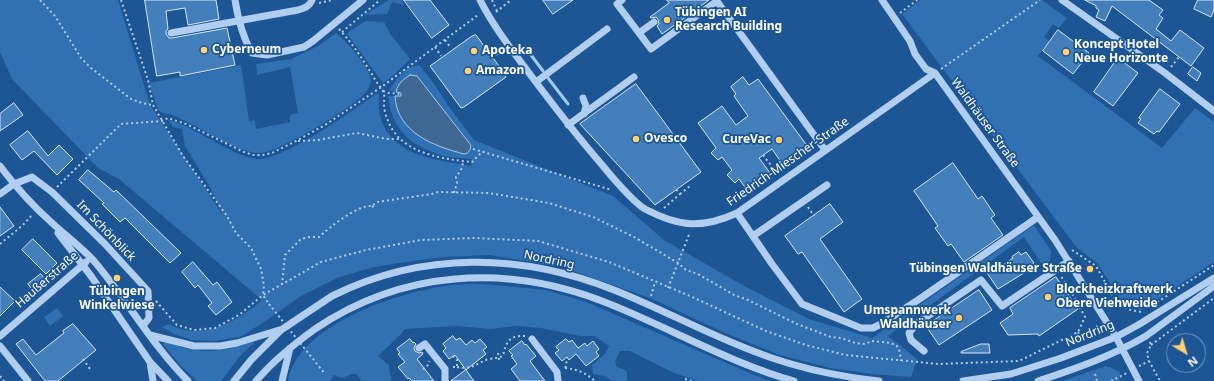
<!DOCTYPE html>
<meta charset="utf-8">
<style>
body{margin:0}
#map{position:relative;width:1214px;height:381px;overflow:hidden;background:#1d5595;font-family:"Noto Sans",sans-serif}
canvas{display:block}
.north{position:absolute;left:1166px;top:333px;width:40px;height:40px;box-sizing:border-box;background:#1d5595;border:1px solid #7799bf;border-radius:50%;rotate:142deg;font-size:11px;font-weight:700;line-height:16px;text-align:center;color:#fff}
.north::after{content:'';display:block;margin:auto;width:14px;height:18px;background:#fed06e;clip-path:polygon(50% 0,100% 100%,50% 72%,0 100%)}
</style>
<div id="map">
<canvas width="1214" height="381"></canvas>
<div class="north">N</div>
</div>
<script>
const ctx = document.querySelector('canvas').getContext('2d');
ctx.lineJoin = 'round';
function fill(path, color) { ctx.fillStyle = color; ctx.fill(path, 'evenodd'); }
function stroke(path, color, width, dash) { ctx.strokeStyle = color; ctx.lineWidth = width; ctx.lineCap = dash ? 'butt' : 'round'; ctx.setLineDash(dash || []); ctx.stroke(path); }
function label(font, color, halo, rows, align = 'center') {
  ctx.font = font + ' "Noto Sans",sans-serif'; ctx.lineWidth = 3.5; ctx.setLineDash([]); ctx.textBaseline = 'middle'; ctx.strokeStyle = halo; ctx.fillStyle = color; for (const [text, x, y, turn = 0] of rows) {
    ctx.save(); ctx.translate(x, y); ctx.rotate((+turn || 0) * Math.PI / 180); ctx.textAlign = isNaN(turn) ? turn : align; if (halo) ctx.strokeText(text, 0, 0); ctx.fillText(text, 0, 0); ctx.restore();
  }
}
const green = new Path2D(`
 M0 0H118L150 105 224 217 210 187 185 146 182 129 173 127 168 120C194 127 215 144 239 154 244 156 252 158 257 159 283 161 353 110 376 94H379C379 101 378 108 380 115 389 156 438 160 471 166L472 159C463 158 453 158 444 156 439 155 435 153 430 151 404 141 391 123 388 96H396L398 92 389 91C395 81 406 64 420 66L435 85 449 107 474 140 613 196 664 240 746 287 809 319 872 338 1034 225 1051 251 1050 261 1044 267 1024 237 888 336 917 359 911 377 872 374 830 368 780 355 725 333 650 298 562 267 489 255 444 257 399 263 370 268 337 278 301 296 267 320 242 336 215 341 192 340 174 334 162 327 169 324C201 342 237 322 262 300L119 179 98 168 12 79 0 52Z
 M389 0H402L404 5 392 2 387 14 364 15Z
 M920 0H1042L1067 18 1059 28 1053 24 1044 37 1049 41 1038 56 1162 148 1195 108 1214 122V262L1141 310 1121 300 1097 263 1077 248 902 14Z
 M366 21 384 22 391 35 410 59 394 75 383 83 347 34 351 30Z
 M336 33C346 41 371 68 371 81 370 85 369 89 366 92 354 107 277 154 259 153 241 153 211 134 195 126 188 122 180 119 173 115L163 113 158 110 149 83 241 65 249 121 255 120 256 129 290 122V115L298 113 290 67 257 75 256 64 291 59 318 46Z
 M484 284 545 290 584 301 754 375 770 381H697L672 372 630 351H620L615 362 617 367 625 370 627 372V381H613L604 376 593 374 592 365 605 354 609 346 594 336H580L541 328 515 326 491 329 457 326 405 329 399 336 378 356 389 365 390 375 392 379 390 381H364L361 380 357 374H351L343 378 333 375 331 381H288C298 325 396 293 445 286 458 284 471 284 484 284Z
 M57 308 63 316 50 326 44 317Z
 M252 341 254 343 240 356 221 381H197L180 365 163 344 165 342C197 354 220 354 252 341Z
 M1106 366 1120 372 1119 379 1120 381H1062Z`);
const water = new Path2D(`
 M410 75 417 76 470 144C472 148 469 154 464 154 434 146 397 133 395 96H401V93L396 92C398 83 403 80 410 75Z`);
const stream = new Path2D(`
 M525 47 543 71
 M548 78 568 104`);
const building = new Path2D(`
 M145 0H216L219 19 188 25 185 8 166 11 168 29 166 31V34L169 38H172L227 28 235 65 180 76V72L157 76Z
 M404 0H430L449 25 432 38Z
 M543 0H573L553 14Z
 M667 0H709L662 34 657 26 659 24 658 19 656 17 651 18 650 17 669 3Z
 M1085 0H1149L1163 10 1159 15 1163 18 1156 29 1171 41 1180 30 1204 48 1191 66 1112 6 1105 21 1096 17 1099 10 1096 8V6Z
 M1198 0H1214V10L1211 17 1194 9Z
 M1058 30 1089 53 1073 74 1043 51Z
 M476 35 505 74 506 77 464 107 461 108 430 66 472 36Z
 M1118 58 1138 73 1113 106 1094 92Z
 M1193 67 1201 73 1197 81 1188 74Z
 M743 77 749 85 758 79 808 147 783 165 772 149 759 158 770 173 747 190 739 179 735 183 727 175 732 170 722 157 718 160 711 153 716 148 698 123 722 106 736 125 748 116 734 96 736 94 731 87Z
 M636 84 701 172 655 205 580 124Z
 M1160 89 1180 104 1159 132 1157 131 1154 134 1138 123 1141 119 1139 118Z
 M14 103 23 115 0 131V114Z
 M28 131 48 156 59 145 73 159 57 175 34 151 22 160 10 145Z
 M953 163 978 199 982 196 995 215 991 218 1003 235 964 262 951 244 948 246 935 228 938 226 914 191Z
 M88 170 114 192 116 190 181 253 170 263 125 218 120 222 102 204 104 203 79 180Z
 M830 204 843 222 820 239 862 299 844 312 802 252 798 254 785 236Z
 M0 207 14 226 0 236Z
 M33 239 57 263 46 274 22 250Z
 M1019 252 1021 255 1026 252 1034 263 1029 266 1030 267 1024 272V273L998 289 985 270 993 266 996 270 1013 258 1012 257Z
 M193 262 213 285 217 282 232 302 216 315 208 306 212 303 198 285 195 288 182 272Z
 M41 274 47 282 34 292 28 284Z
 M1056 277 1078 309 1039 336 1038 334 1008 335 1000 323 1013 314 1010 308Z
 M0 287 15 301 0 316Z
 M979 290 992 310 939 345 926 326Z
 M73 324 96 350 58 381H45L16 344 23 339 36 355 64 333 63 331Z
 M453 336 456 340 460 338 466 345 472 340 475 343 480 339 487 347 483 350 486 354 466 370 455 355 449 359 443 351 446 348 443 344Z
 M410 339 413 343 414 342 416 344 414 348 415 351 419 353 422 352 423 354 417 359 434 381H412L409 378 408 379 398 367 405 362 398 354 400 353 397 349Z
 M566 339 569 342 572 340 578 348 585 343 587 346 593 341 599 349 596 352 599 356 586 366 576 354 569 360 567 357 562 361 555 353 559 350 556 347Z
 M522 341 525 345 526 344 536 356 530 361 545 381H520L511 369 517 364 511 356 513 355 509 351Z
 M981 344H989L990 353H961V352Z
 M466 370 474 381H451Z`);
const path = new Path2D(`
 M40 0 55 16 81 58 91 68 131 99 142 103 152 105
 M121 0 148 80 153 105 183 156 227 216 236 233 251 248 261 269 264 286 263 295 269 304
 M492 0 497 11
 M319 3 332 0
 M496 12 511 0
 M900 13 917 0
 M339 29C354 45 365 63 376 81 378 85 382 88 383 91 385 95 384 100 384 103 384 108 385 114 387 118 398 153 441 159 472 162L482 152
 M342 32 380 0
 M445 40 451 48
 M435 47 441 56
 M492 58 503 50
 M1171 67 1179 57
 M941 69 1040 0
 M383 91 389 93 399 94
 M298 141 318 140 357 133 387 139H401
 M473 149 612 190
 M763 155 777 173
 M57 187 121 124 162 121 168 118 186 124 244 152 253 155H263L272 153 296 141 325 125 380 88 478 15
 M454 193 457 183 456 177 462 168 463 162
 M680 194 690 186
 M372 206 376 209
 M808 207 814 216
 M664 208 680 194 674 187
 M0 244 23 225 32 215
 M1072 250 1096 266 1115 300 1127 309 1141 312
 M282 285 285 255 301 239 309 237H319C329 228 358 204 372 206L377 202 432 194 438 192 488 193 507 196 549 203 593 217 636 238 678 263 686 270 698 274 734 295 748 300 797 324 831 337 841 338 855 343 865 344 872 341 891 343 897 346 900 352 901 361
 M668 288 690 232
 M651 296 655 282
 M156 301 177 325 194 330 215 328 239 315 263 295 321 262 366 250 421 240 474 238 538 241 609 262 690 296 766 331 806 345 845 355 939 364 1019 361 1078 332 1085 317 1076 300 1061 276
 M1153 305 1214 265
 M1078 332 1082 339
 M1150 342 1151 345 1147 353 1149 361 1160 381
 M1151 345 1214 298
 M498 353 499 360
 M83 359 90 369
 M1139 366 1149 361
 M453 367H457V360L453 356
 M457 367C474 370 475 363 489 359 494 358 498 358 503 356 506 342 509 335 526 336
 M565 368C577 369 586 373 595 381
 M565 368C567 365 567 362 565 359
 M423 369 427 367 429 361
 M1095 374 1097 381
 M0 376 4 381
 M685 379 692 381
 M1111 381 1127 373`);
const minor = new Path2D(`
 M235 0C238 19 242 36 252 53L267 55 304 47 313 41 363 0
 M480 0C493 26 512 50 529 73 553 105 577 136 603 166 613 178 632 201 645 209 679 227 702 229 737 213L935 73
 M622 0 617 4 639 33
 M716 0 825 150
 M882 0 910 41 915 54 926 69 935 73 1055 240 1116 337 1139 381
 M1062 0 1165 73 1214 111
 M654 22 639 33 651 49 717 1
 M171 33 298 10C304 8 309 7 312 0
 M536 82 607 29
 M583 98 586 106 584 114
 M568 125 634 77
 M0 166C15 186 32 205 51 222 65 235 81 247 94 261 127 300 152 345 188 381
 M0 194 14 184 32 177 52 192 105 244 148 291 149 318 143 326
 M737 213 772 264 802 304 861 328H873L883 323 921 298 1038 217
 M58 233 91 276 150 362 168 381
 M753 236 827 185
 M150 335 194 346H220L237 343 279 330
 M0 336 86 262
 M532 339 557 372 558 381
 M0 346 28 381
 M419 348 425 344 445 369V381
 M924 351 911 340 909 333 916 324 981 280 1002 306 1069 261
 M150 362 153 381
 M234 381 251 360 281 330 332 296C422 251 522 253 614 290 667 311 718 340 772 358 807 370 843 377 879 381
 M256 381C273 361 294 344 315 329 402 270 505 264 602 301 667 326 727 362 794 381
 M282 381 290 348
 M963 381 1011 374 1061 358 1116 337 1138 325 1214 278
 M1038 381C1075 369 1112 356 1146 336L1214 286`);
const pathBridge = new Path2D(`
 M269 304 325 374`);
const markers = [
 [667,20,4,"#fed06e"],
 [204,50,4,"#fed06e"],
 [474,51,4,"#fed06e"],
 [1066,52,4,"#fed06e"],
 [468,71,4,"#fed06e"],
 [636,139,4,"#fed06e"],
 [779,140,4,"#fed06e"],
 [1090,269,4,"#fed06e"],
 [117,278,4,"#fed06e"],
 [1048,297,4,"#fed06e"],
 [959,318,4,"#fed06e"]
];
const poiNames = [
 ["Tübingen AI",675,13],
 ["Research Building",675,27],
 ["Koncept Hotel",1074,45],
 ["Neue Horizonte",1074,59],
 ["Cyberneum",212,50],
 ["Apoteka",482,51],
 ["Amazon",476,71],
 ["Ovesco",644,139],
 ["CureVac",771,140,"right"],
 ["Tübingen Waldhäuser Straße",1082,269,"right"],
 ["Blockheizkraftwerk",1056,290],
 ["Obere Viehweide",1056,304],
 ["Tübingen",117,292,"center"],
 ["Winkelwiese",117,306,"center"],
 ["Umspannwerk",951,311,"right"],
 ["Waldhäuser",951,325,"right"]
];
const streetNames = [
 ["Waldhäuser Straße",985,123,54],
 ["Friedrich-Miescher-Straße",788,162,-35],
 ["Im Schönblick",106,231,46],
 ["Nordring",549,260,12],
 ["Haußerstraße",47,280,-41],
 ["Nordring",1090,334,-22]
];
fill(green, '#3170b3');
fill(water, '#406895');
stroke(water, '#a3caf1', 1);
stroke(stream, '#a3caf1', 3);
fill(building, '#457fbb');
stroke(building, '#d6e8fb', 1);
stroke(path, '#b0ceef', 2, [2, 3]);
stroke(minor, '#b0ceef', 7);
stroke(pathBridge, '#b0ceef', 2, [2, 3]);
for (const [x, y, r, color] of markers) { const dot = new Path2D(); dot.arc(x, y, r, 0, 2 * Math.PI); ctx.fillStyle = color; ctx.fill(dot); stroke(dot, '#1d5595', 1.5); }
label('bold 12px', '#fff', '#1d5595', poiNames, 'left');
label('12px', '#fff', '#1d5595', streetNames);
</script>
